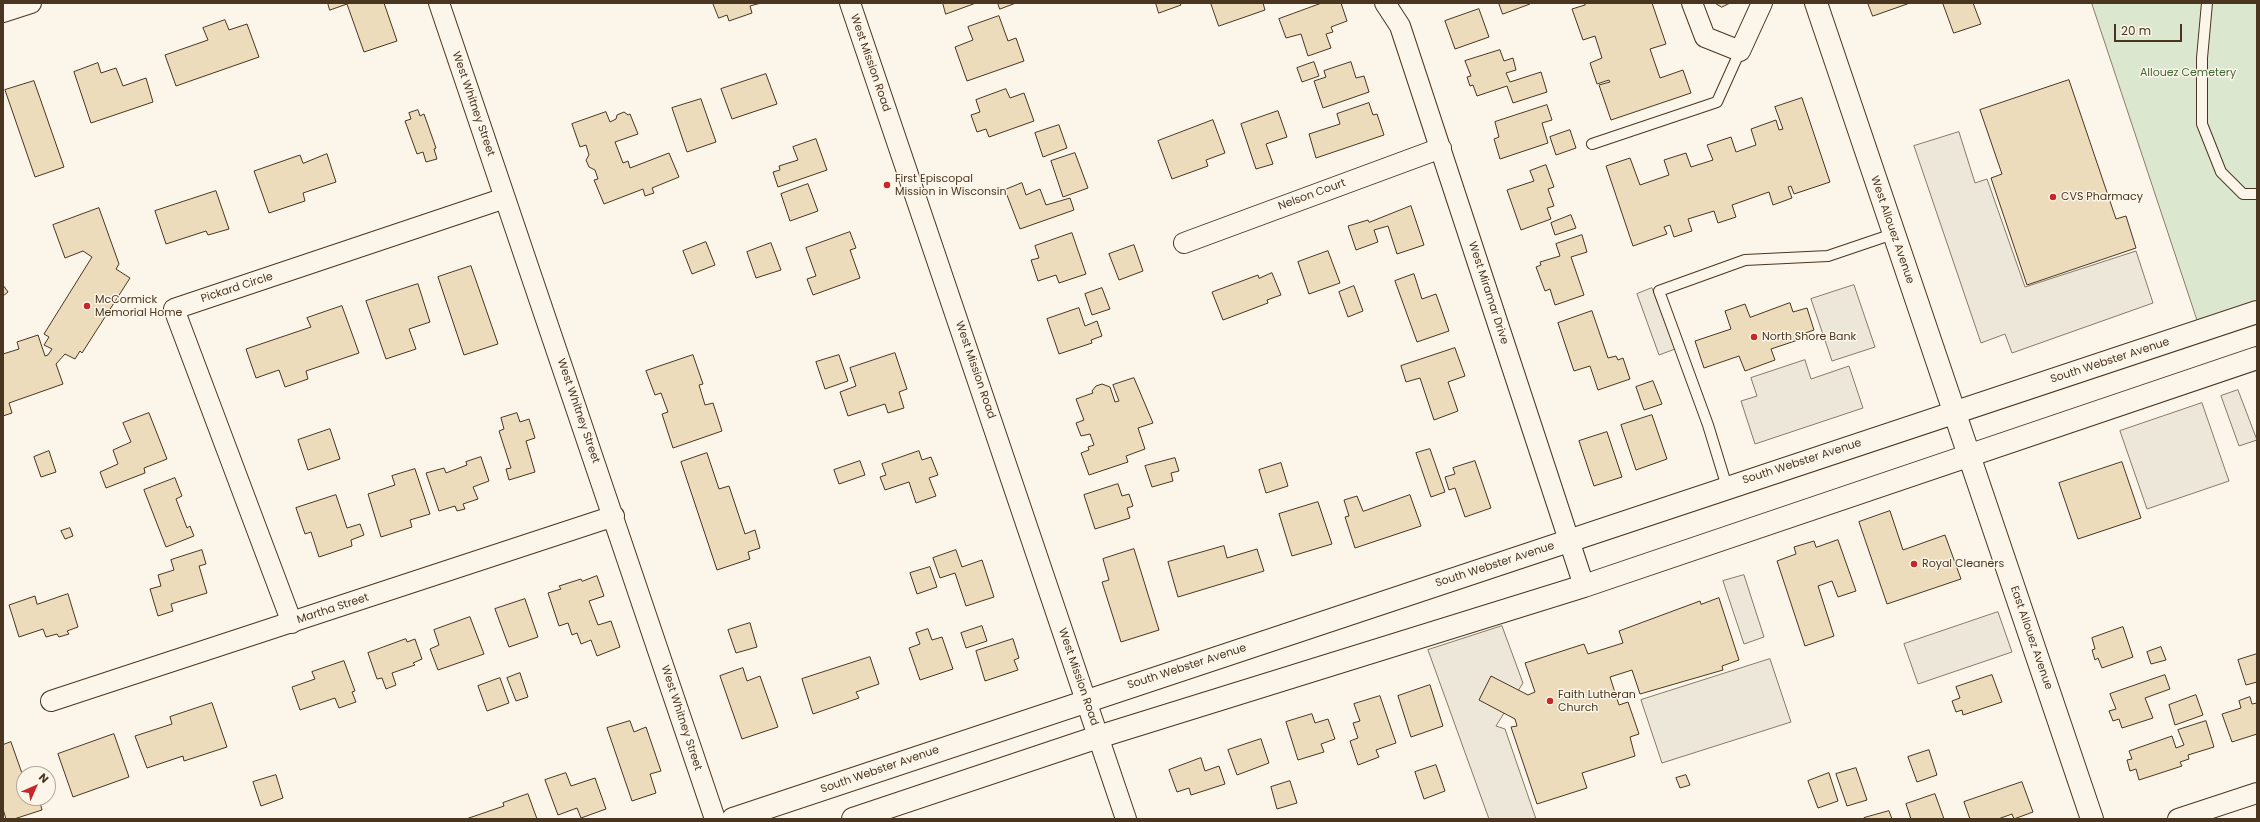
<!DOCTYPE html>
<style>
body{margin:0}
#map{position:relative;width:2260px;height:822px;overflow:hidden;background:#fbf6e9;font-family:Poppins,sans-serif}
canvas{display:block}
.frame{position:absolute;inset:0;border:4px solid #4a3520;pointer-events:none}
.north{position:absolute;left:16px;top:766px;width:40px;height:40px;box-sizing:border-box;background:#fbf6e9;border:1px solid #b4a999;border-radius:50%;rotate:45deg;font-size:11px;font-weight:700;line-height:16px;text-align:center;color:#4a3520}
.north::after{content:'';display:block;margin:auto;width:14px;height:18px;background:#c62828;clip-path:polygon(50% 0,100% 100%,50% 72%,0 100%)}
.scale{position:absolute;left:2114px;top:24px;width:68px;height:18px;box-sizing:border-box;border:2px solid #4a3520;border-top:0;padding-left:5px;font-size:12px;line-height:14px;white-space:nowrap;color:#4a3520;-webkit-text-stroke:3px #fbf6e9;paint-order:stroke}
</style>
<div id="map">
<canvas width="2260" height="822"></canvas>
<div class="frame"></div>
<div class="north">N</div>
<div class="scale">20 m</div>
</div>
<script>
const ctx = document.querySelector('canvas').getContext('2d');
ctx.lineJoin = 'round';
function fill(path, color) { ctx.fillStyle = color; ctx.fill(path, 'evenodd'); }
function stroke(path, color, width, dash) { ctx.strokeStyle = color; ctx.lineWidth = width; ctx.lineCap = dash ? 'butt' : 'round'; ctx.setLineDash(dash || []); ctx.stroke(path); }
function label(font, color, halo, rows, align = 'center') {
  ctx.font = font + ' Poppins,sans-serif'; ctx.lineWidth = 3; ctx.setLineDash([]); ctx.textBaseline = 'middle'; ctx.strokeStyle = halo; ctx.fillStyle = color; for (const [text, x, y, turn = 0] of rows) {
    ctx.save(); ctx.translate(x, y); ctx.rotate((+turn || 0) * Math.PI / 180); ctx.textAlign = isNaN(turn) ? turn : align; if (halo) ctx.strokeText(text, 0, 0); ctx.fillText(text, 0, 0); ctx.restore();
  }
}
const green = new Path2D(`
 M2092 3H2257V312L2201 331Z`);
const parking = new Path2D(`
 M1959 132 1975 183 1987 179 2025 287 2136 251 2153 303 2012 353 2005 334 1981 343 1914 146Z
 M1854 285 1875 347 1832 361 1811 299Z
 M1652 288 1675 349 1659 355 1637 294Z
 M1805 360 1811 379 1849 366 1863 408 1755 444 1741 401 1757 396 1751 378Z
 M2238 390 2257 440 2239 446 2221 396Z
 M2202 403 2229 481 2147 509 2120 431Z
 M1744 575 1764 637 1744 644 1723 581Z
 M1998 612 2012 652 1918 684 1904 644Z
 M1502 626 1523 683 1496 726 1505 729 1536 819H1489L1428 650Z
 M1770 659 1791 722 1662 763 1641 700Z`);
const building = new Path2D(`
 M328 3H384L397 41 364 52 347 4 330 10Z
 M713 3H761L750 6 752 13 729 21 727 15 719 18Z
 M943 3H976L946 14Z
 M998 3H1016L1000 9Z
 M1156 3H1180L1181 5 1159 13Z
 M1211 3H1263L1265 10 1219 26Z
 M1322 3H1341L1347 21 1331 27 1333 32 1326 34 1331 48 1308 56 1301 34 1286 38 1279 19Z
 M1499 3H1530V4L1503 14Z
 M1584 3H1652L1666 44 1650 49 1660 78 1683 70 1691 93 1611 120 1599 85 1610 82 1609 80 1597 84 1590 63 1602 58 1595 36 1583 40 1572 9 1585 5Z
 M1715 3H1730L1722 7Z
 M1868 3H1910L1873 16Z
 M1943 3H1973L1981 24 1954 33Z
 M1479 9 1489 37 1455 49 1445 21Z
 M999 16 1008 41 1016 38 1024 61 967 81 955 47 973 40 968 27Z
 M225 20 229 30 247 24 259 57 176 86 165 55 208 40 203 28Z
 M1500 50 1504 61 1513 58 1516 70 1506 73 1510 82 1541 72 1547 92 1513 103 1507 86 1477 96 1473 85 1470 86 1467 77 1471 76 1465 61Z
 M1314 62 1319 76 1302 82 1297 68Z
 M1351 62 1356 78 1364 76 1369 92 1323 108 1314 81 1326 77 1324 71Z
 M98 63 101 73 116 68 123 86 146 78 153 102 91 123 74 72Z
 M766 74 777 104 732 119 721 89Z
 M2069 80 2116 219 2126 216 2136 248 2027 285 1991 178 2002 174 1980 110Z
 M34 81 64 167 35 177 5 90Z
 M1006 89 1010 98 1024 93 1034 121 989 137 986 129 977 132 971 115 980 112 976 100Z
 M1802 98 1830 182 1794 194 1791 186 1788 187 1792 198 1773 205 1769 192 1732 205 1736 217 1718 223 1714 211 1688 219 1692 231 1674 237 1670 225 1664 227 1667 234 1633 246 1606 166 1630 158 1640 185 1669 175 1664 160 1686 153 1691 167 1713 160 1707 145 1731 137 1736 152 1756 145 1751 129 1776 120 1779 130 1783 129 1775 107Z
 M701 99 716 142 687 152 672 108Z
 M1369 103 1373 115 1377 114 1384 135 1316 158 1309 134 1340 124 1337 114Z
 M1547 105 1552 120 1542 123 1548 143 1500 159 1494 139 1499 137 1495 122Z
 M418 110 420 116 424 114 436 148 434 149 437 159 426 162 423 152 417 154 405 121 411 119 409 113Z
 M1278 111 1287 137 1266 144 1273 164 1256 169 1241 124Z
 M606 112 610 122 616 119 617 115 624 112 628 115 630 114 638 134 615 142 623 163 628 161 630 168 669 153 679 177 652 188 654 193 645 196 643 189 604 204 594 180 598 179 595 170 589 167 586 160 589 155 586 145 580 147 572 124Z
 M1213 120 1225 153 1206 160 1208 166 1172 179 1158 141Z
 M1059 125 1067 148 1043 157 1035 133Z
 M1570 130 1576 148 1556 155 1550 137Z
 M816 139 827 170 778 187 773 172 780 170 779 166 798 160 793 147Z
 M1075 153 1088 188 1063 197 1051 161Z
 M327 154 336 182 303 193 305 201 269 213 254 171 300 155 303 163Z
 M1546 165 1554 187 1548 189 1554 206 1547 208 1551 219 1521 230 1507 190 1534 181 1530 171Z
 M1022 183 1026 195 1040 189 1046 205 1070 198 1074 210 1020 229 1005 190Z
 M808 184 818 211 790 221 781 194Z
 M216 191 229 229 208 235 206 231 166 244 155 211Z
 M1411 206 1424 245 1397 254 1388 226 1374 230 1378 242 1356 250 1348 226 1368 220 1369 222Z
 M99 208 119 264 116 269 130 278 82 353 80 351 75 359 65 354 56 364 63 384 9 403 12 413 3 416V354L19 349 17 342 38 335 45 356 48 355 52 349 44 345 49 337 44 334 92 257 83 251 65 258 53 225Z
 M1571 215 1576 228 1555 235 1551 223Z
 M850 232 856 248 850 250 860 278 813 295 807 279 816 276 806 248Z
 M1072 233 1086 274 1059 283 1056 275 1038 281 1031 260 1039 258 1035 246Z
 M1582 235 1587 252 1571 257 1584 295 1555 305 1550 289 1545 291 1536 267 1541 265 1540 262 1560 256 1556 244Z
 M706 242 715 265 692 274 683 251Z
 M771 243 781 270 756 278 747 252Z
 M1134 245 1143 271 1119 280 1109 254Z
 M1328 251 1340 283 1309 294 1298 262Z
 M471 266 498 344 464 355 438 277Z
 M1272 273 1281 295 1267 300 1268 303 1223 320 1212 292 1258 275 1259 278Z
 M1414 274 1422 299 1436 294 1449 331 1417 342 1395 281Z
 M418 284 430 322 409 329 416 349 386 359 366 301Z
 M3 285 8 292 3 296Z
 M1354 286 1363 311 1348 317 1339 292Z
 M1102 288 1110 309 1092 315 1085 294Z
 M1790 303 1793 312 1807 308 1814 330 1800 335 1801 339 1771 349 1775 360 1745 371 1739 356 1704 368 1695 341 1731 329 1725 311 1745 304 1750 317Z
 M342 306 359 353 306 371 308 379 285 387 279 370 256 378 246 349 311 327 307 318Z
 M1079 308 1085 326 1097 321 1102 336 1091 340 1092 343 1059 354 1047 319Z
 M1592 311 1608 358 1616 356 1618 360 1623 358 1630 379 1598 390 1590 366 1574 371 1558 323Z
 M1455 348 1465 376 1448 382 1458 411 1434 420 1420 378 1406 382 1401 366Z
 M895 353 907 389 899 392 904 408 888 413 885 404 848 416 840 392 856 386 850 368Z
 M693 355 703 384 699 385 705 405 713 403 722 431 673 448 662 414 668 412 661 393 655 395 646 371Z
 M839 355 848 381 825 389 816 362Z
 M1134 378 1153 423 1138 428 1145 449 1126 456 1128 462 1089 475 1081 453 1089 450 1088 447 1094 445 1090 434 1081 436 1076 423 1084 420 1076 399 1093 393 1092 391 1096 386 1102 384 1110 387 1115 402 1119 401 1113 385Z
 M1653 381 1662 404 1644 410 1636 387Z
 M149 413 167 459 144 468 145 473 106 488 100 472 118 464 113 450 131 442 123 423Z
 M517 413 520 422 529 419 535 438 526 441 535 472 509 480 506 469 511 468 499 431 504 429 501 418Z
 M1652 415 1667 459 1636 470 1621 425Z
 M330 429 340 459 308 470 298 440Z
 M1607 432 1622 477 1594 486 1579 441Z
 M1430 449 1445 492 1431 497 1416 453Z
 M49 451 56 472 41 477 34 457Z
 M919 451 922 460 931 457 938 475 929 478 936 496 916 503 909 482 885 490 880 477 886 475 882 464Z
 M707 453 719 489 729 486 745 534 755 530 760 548 748 552 750 559 717 570 681 462Z
 M481 457 489 481 473 487 478 499 463 504 465 509 457 511 455 506 439 511 426 473 444 468 446 473 467 465 466 462Z
 M1175 458 1179 471 1171 473 1173 481 1152 487 1145 466Z
 M860 461 865 475 839 484 834 470Z
 M1475 461 1491 508 1465 517 1455 488 1449 490 1445 477 1455 474 1453 468Z
 M2122 462 2141 518 2078 539 2059 483Z
 M1281 463 1288 486 1266 493 1259 470Z
 M415 469 430 514 410 520 412 527 381 537 368 494 395 485 392 476Z
 M175 478 182 496 176 499 187 528 190 526 194 536 166 547 144 490Z
 M1118 484 1122 496 1129 494 1133 506 1127 508 1130 518 1095 529 1084 495Z
 M336 495 347 528 360 524 364 535 351 540 352 546 319 557 311 532 305 534 296 508Z
 M1410 495 1421 526 1355 548 1345 517 1349 516 1344 500 1357 496 1363 511Z
 M1318 502 1332 544 1292 556 1279 514Z
 M1890 511 1903 550 1945 535 1961 579 1887 604 1859 522Z
 M70 528 73 536 65 539 61 531Z
 M1838 540 1856 591 1838 597 1832 581 1818 586 1834 636 1805 646 1777 561 1796 554 1794 547 1814 541 1816 547Z
 M1224 546 1227 558 1257 549 1264 571 1178 597 1168 562Z
 M1134 549 1159 630 1121 642 1102 582 1109 580 1103 559Z
 M202 550 206 564 199 566 207 593 171 604 173 611 158 616 150 589 161 586 158 575 174 570 171 560Z
 M956 550 962 567 982 560 994 597 966 606 955 573 940 578 933 558Z
 M930 567 937 587 917 594 910 573Z
 M597 576 604 596 589 601 598 625 611 621 620 647 597 656 591 640 581 644 577 633 572 635 568 623 559 626 548 593 561 589 559 586 581 579 582 581Z
 M68 594 78 627 67 631 69 634 59 637 57 634 46 637 43 629 19 637 9 605 35 596 37 604Z
 M1719 598 1739 660 1722 666 1723 670 1640 694 1632 670 1610 677 1619 705 1628 702 1639 734 1630 737 1635 756 1582 773 1587 788 1537 804 1511 727 1517 726 1515 719 1479 700 1491 676 1528 695 1535 692 1525 663 1584 644 1588 654 1623 643 1619 631 1700 601 1701 604Z
 M525 599 538 637 509 647 495 609Z
 M470 617 484 654 438 670 430 649 439 645 434 630Z
 M750 623 757 647 736 653 728 630Z
 M982 626 987 641 966 648 961 633Z
 M2123 627 2133 657 2102 668 2098 658 2095 660 2092 650 2095 649 2092 638Z
 M928 629 932 640 942 637 953 669 920 680 909 648 920 644 916 633Z
 M406 639 407 642 415 639 422 659 413 663 415 665 392 673 396 685 386 689 382 678 377 679 368 653Z
 M1013 639 1019 658 1014 660 1018 670 985 681 976 651Z
 M2161 647 2166 660 2151 664 2147 652Z
 M2257 654V682L2246 685 2238 660Z
 M870 657 879 684 856 692 859 698 813 714 802 679Z
 M344 661 355 691 352 692 356 702 339 708 335 698 300 710 292 687 315 679 312 672Z
 M743 668 747 681 760 676 778 727 742 739 720 676Z
 M520 673 528 697 516 701 507 678Z
 M1992 675 2002 702 1963 715 1962 710 1956 712 1952 701 1960 698 1956 687Z
 M2165 675 2170 689 2145 698 2153 718 2122 728 2119 719 2113 721 2109 711 2116 709 2110 694Z
 M500 678 509 703 487 711 478 686Z
 M1430 685 1443 726 1411 737 1398 696Z
 M2196 695 2203 715 2175 725 2169 705Z
 M1380 696 1396 743 1376 750 1379 757 1358 765 1350 741 1358 738 1353 723 1360 721 1354 704Z
 M2250 697 2252 704 2257 703V734L2232 742 2222 714 2241 708 2239 701Z
 M212 703 227 747 184 761 183 756 147 768 135 736 172 724 170 717Z
 M1312 714 1315 723 1328 719 1335 739 1321 744 1324 752 1298 760 1286 722Z
 M630 721 634 732 646 727 661 771 650 774 656 793 632 801 607 728Z
 M2206 721 2214 747 2188 755 2189 759 2180 762 2182 766 2139 780 2136 769 2130 771 2127 760 2132 759 2129 751 2172 736 2176 748 2184 745 2178 730Z
 M114 734 129 777 73 797 58 754Z
 M1261 739 1269 763 1237 775 1228 750Z
 M11 742 24 779V798H39L42 810 14 819H6L3 809V745Z
 M1929 750 1937 775 1917 782 1908 757Z
 M1201 758 1205 771 1219 766 1225 784 1191 795 1189 788 1177 792 1169 770Z
 M1436 765 1445 791 1424 799 1415 772Z
 M1856 768 1867 800 1847 806 1836 774Z
 M566 773 571 786 595 778 606 809 581 818 577 808 558 815 545 780Z
 M1829 773 1838 801 1818 808 1808 781Z
 M276 775 283 798 261 806 253 782Z
 M1686 775 1690 785 1680 788 1676 778Z
 M1290 781 1297 803 1277 809 1271 787Z
 M2022 782 2033 812 2014 819 2012 814 1998 819H1970L1964 802Z
 M528 794 537 819H466L504 806 503 803Z
 M1935 794 1944 819H1911L1906 804Z
 M1889 811 1892 819H1864V818Z`);
const service = new Path2D(`
 M2207 3 2202 58V124L2221 172 2243 194H2257
 M1592 144 1717 102 1740 51
 M1727 487 1708 425 1659 291 1745 260 1828 256 1893 234`);
const minor = new Path2D(`
 M439 3 715 819
 M850 3 1126 819
 M1385 3 1400 26 1584 586
 M1692 3 1705 37 1740 51 1762 3
 M3 12 31 3
 M1184 243 1441 148
 M292 623 174 309 505 198
 M51 701 614 516
 M2178 819 2257 793`);
const tertiary = new Path2D(`
 M1816 3 2092 819`);
const secondary = new Path2D(`
 M733 819 2257 312
 M853 819 1098 737 1584 586 2257 358`);
const markers = [
 [887,185,4,"#c62828"],
 [2053,197,4,"#c62828"],
 [87,306,4,"#c62828"],
 [1754,337,4,"#c62828"],
 [1914,564,4,"#c62828"],
 [1550,701,4,"#c62828"]
];
const streetNames = [
 ["West Mission Road",870,63,71],
 ["West Whitney Street",473,104,71],
 ["Nelson Court",1312,195,-20],
 ["West Allouez Avenue",1892,230,71],
 ["Pickard Circle",237,288,-18],
 ["West Miramar Drive",1488,293,72],
 ["South Webster Avenue",2110,361,-18],
 ["West Mission Road",975,370,71],
 ["West Whitney Street",578,411,71],
 ["South Webster Avenue",1802,462,-18],
 ["South Webster Avenue",1495,565,-18],
 ["Martha Street",333,609,-18],
 ["East Allouez Avenue",2031,638,71],
 ["South Webster Avenue",1187,667,-18],
 ["West Mission Road",1078,677,71],
 ["West Whitney Street",681,718,72],
 ["South Webster Avenue",880,770,-19]
];
const parkNames = [
 ["Allouez Cemetery",2188,73]
];
const poiNames = [
 ["First Episcopal",895,179],
 ["Mission in Wisconsin",895,192],
 ["CVS Pharmacy",2061,197],
 ["McCormick",95,300],
 ["Memorial Home",95,313],
 ["North Shore Bank",1762,337],
 ["Royal Cleaners",1922,564],
 ["Faith Lutheran",1558,695],
 ["Church",1558,708]
];
fill(green, '#dce7d0');
stroke(green, '#887966', 1);
fill(parking, '#ede7d9');
stroke(parking, '#887966', 1);
fill(building, '#ecdcbc');
stroke(building, '#4a3520', 1);
stroke(service, '#4a3520', 12);
stroke(minor, '#4a3520', 22);
stroke(tertiary, '#4a3520', 24);
stroke(secondary, '#4a3520', 24);
stroke(service, '#fbf6e9', 10);
stroke(minor, '#fbf6e9', 20);
stroke(tertiary, '#fbf6e9', 22);
stroke(secondary, '#fbf6e9', 22);
for (const [x, y, r, color] of markers) { const dot = new Path2D(); dot.arc(x, y, r, 0, 2 * Math.PI); ctx.fillStyle = color; ctx.fill(dot); stroke(dot, '#fbf6e9', 1.5); }
label('11px', '#4a3520', '#fbf6e9', streetNames);
label('11px', '#436837', '#fbf6e9', parkNames);
label('11px', '#4a3520', '#fbf6e9', poiNames, 'left');
</script>
